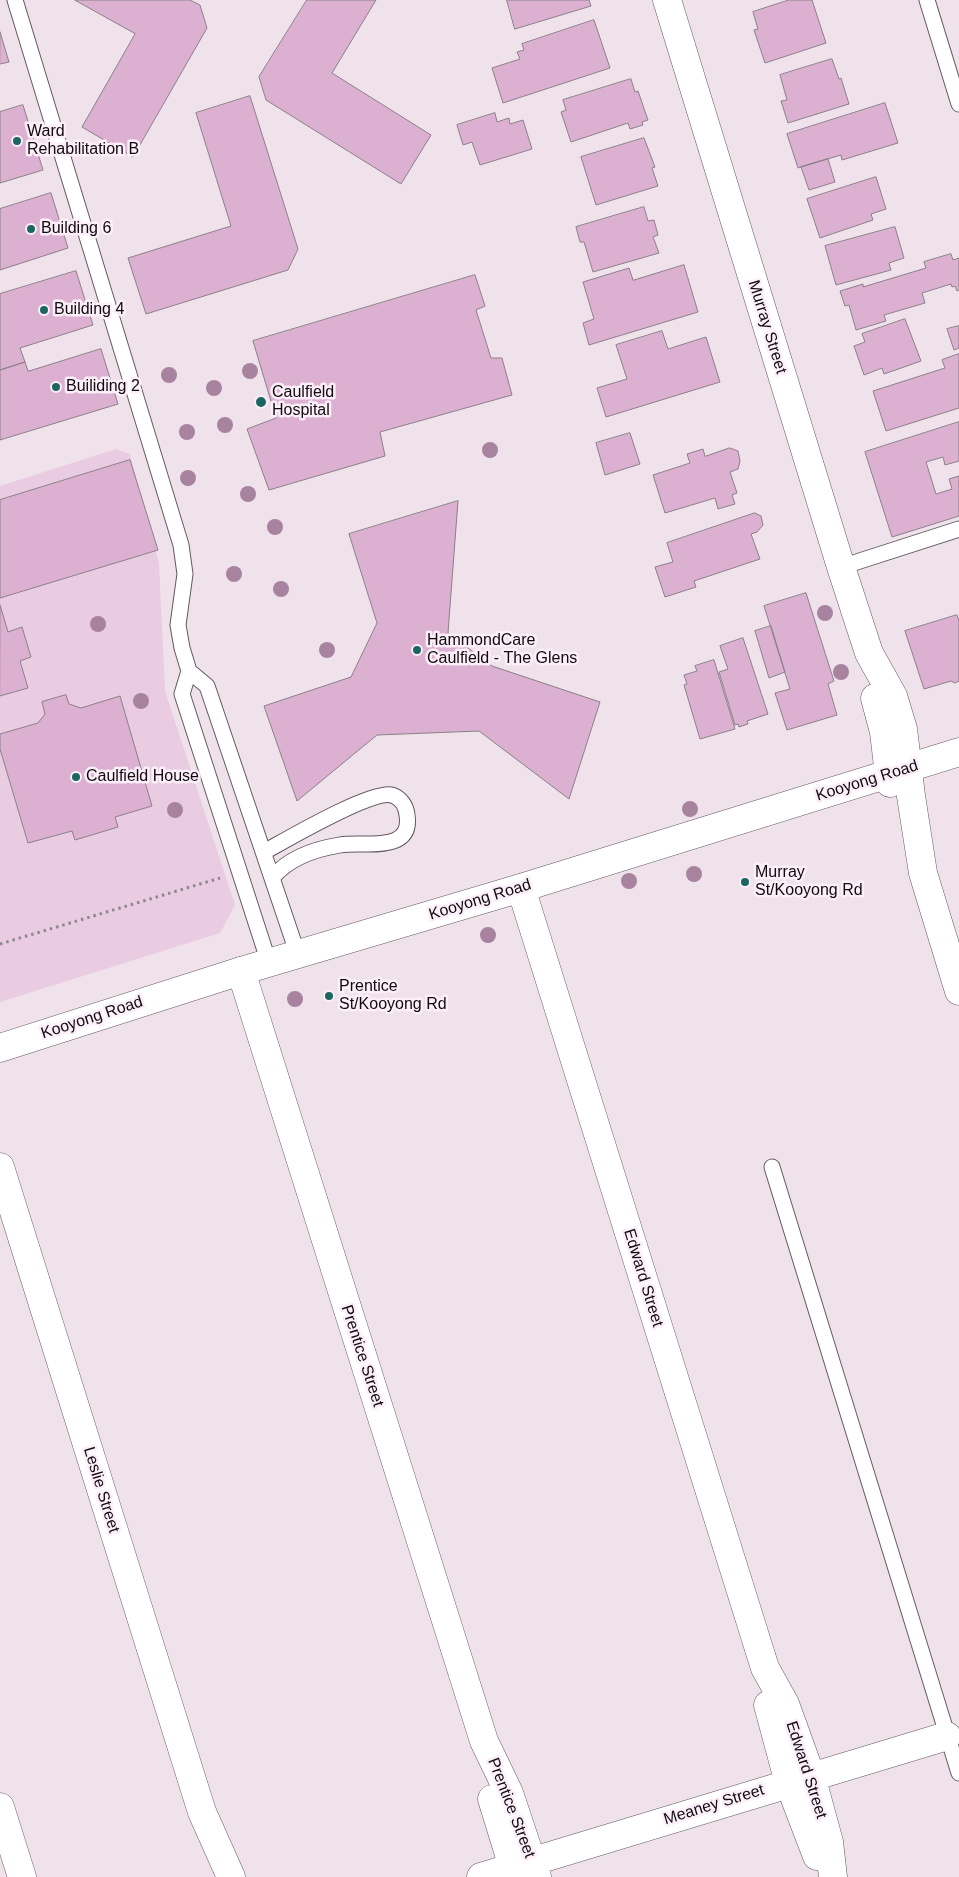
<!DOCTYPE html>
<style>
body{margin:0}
canvas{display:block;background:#efe2eb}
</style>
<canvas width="959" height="1877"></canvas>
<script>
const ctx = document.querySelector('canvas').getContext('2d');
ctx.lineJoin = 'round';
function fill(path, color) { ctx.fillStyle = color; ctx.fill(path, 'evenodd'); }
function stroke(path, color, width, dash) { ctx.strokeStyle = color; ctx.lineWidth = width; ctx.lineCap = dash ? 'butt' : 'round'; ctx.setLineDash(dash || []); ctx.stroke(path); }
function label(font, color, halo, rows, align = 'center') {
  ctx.font = font + ' Helvetica,sans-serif'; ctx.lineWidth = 5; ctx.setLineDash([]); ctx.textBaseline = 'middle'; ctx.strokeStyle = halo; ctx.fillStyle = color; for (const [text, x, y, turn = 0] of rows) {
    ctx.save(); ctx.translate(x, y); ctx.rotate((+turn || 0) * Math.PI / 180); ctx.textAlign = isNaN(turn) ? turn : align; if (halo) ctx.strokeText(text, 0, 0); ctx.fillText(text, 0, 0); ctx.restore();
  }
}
const green = new Path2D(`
 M116 449 130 454 159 563 165 691 235 905 220 933 0 1002V486Z`);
const building = new Path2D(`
 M75 0H190L200 5 207 28 133 157 82 127 135 34Z
 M307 0H376L332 73 431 135 401 184 266 100 259 77Z
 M507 0H589L591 6 515 29Z
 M789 0H812L826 43 765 63 754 30 758 29 753 12Z
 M594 20 610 68 503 103 492 68 520 59 517 52 524 50 522 44Z
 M0 32 9 62 0 64Z
 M832 59 839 79 841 78 849 104 788 123 781 101 787 100 780 75Z
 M631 79 635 92 638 91 648 120 642 122 643 125 630 129 628 123 571 142 561 112 566 110 563 100Z
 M250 96 298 249 288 270 146 314 128 258 231 226 196 113Z
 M885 103 898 143 842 160 841 155 798 168 787 134Z
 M23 105 43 170 0 183V112Z
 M495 113 497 122 509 118 510 124 523 120 532 149 480 165 472 142 463 145 457 125Z
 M644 138 655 167 652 168 658 186 596 205 581 157Z
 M828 159 835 182 809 190 801 167Z
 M876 177 886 209 871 214 873 220 820 238 807 199Z
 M51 193 68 248 0 270V209Z
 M644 207 648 221 654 220 658 235 653 237 659 253 593 272 584 242H580L576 227Z
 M895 227 904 258 889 263 891 270 836 285 825 246Z
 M951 254 953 260 959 258V290L957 291 955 286 952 287 951 284 922 293 925 303 884 315 886 321 856 330 849 305 845 306 840 291 863 284V287L926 268 924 262Z
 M684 265 698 312 589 345 583 323 594 319 583 282 629 268 633 280Z
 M76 271 93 325 20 348 25 362 0 370V294Z
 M475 275 485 306 476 310 491 358H502L512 395 380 432 385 456 269 490 247 429 276 418 253 341Z
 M905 319 921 361 884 374 882 368 864 375 854 346 865 342 862 334Z
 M959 326V348L954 350 947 329Z
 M662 331 668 349 706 337 720 382 606 417 597 388 627 379 616 345Z
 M101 349 118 404 0 440V370L25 362 28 371Z
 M959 354V408L886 431 873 391 945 368 942 360Z
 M959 422V461L945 465 943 457 926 462 936 494 952 489 949 479 959 476V516L892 537 865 452Z
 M630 433 640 464 605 475 596 443Z
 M730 448 738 451 740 461 738 469 730 472 737 493 732 495 735 504 718 509 715 498 665 513 653 475 690 463 687 454 703 449 705 456Z
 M130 460 158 550 0 598V500Z
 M458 501 448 633 492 666 600 702 569 799 479 731 377 735 297 801 264 706 351 677 377 623 349 534Z
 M755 513 761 516 763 525 757 532 751 534 760 559 694 581 696 587 665 597 655 567 673 562 667 543Z
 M806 593 834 681 828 684 837 715 787 730 775 693 790 689 764 606Z
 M0 605 8 632 22 627 31 657 20 661 28 688 0 696Z
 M957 615 959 621V681L955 683 951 681 924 689 905 631Z
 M771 626 785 672 769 678 755 631Z
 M743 638 768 714 747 721 748 724 739 727 738 724 735 725 719 672 728 669 720 646Z
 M714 660 735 729 700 739 684 685 687 684 684 675 697 671 695 666Z
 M66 695 69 704 81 708 120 696 152 806 115 817 118 827 75 840 72 831 28 843 0 749V734L38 723 45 714 42 702Z`);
const path = new Path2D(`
 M0 944 220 878`);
const service = new Path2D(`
 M15 0 181 545 185 574 178 625 182 648 189 671
 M927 0 959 104
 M841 567 959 529
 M264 852C286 840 371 790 392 795 401 798 406 806 407 815 413 854 363 841 340 845 315 849 289 858 273 877
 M269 963 182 694 189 671 207 686 298 955
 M772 1167 959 1773`);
const minor = new Path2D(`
 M667 0 841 567 869 653 893 696 903 729 911 796 923 873 959 991
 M875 698 884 732 890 783
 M521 888 765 1668 785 1704 811 1776 829 1842 833 1877
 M241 971 484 1741 509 1793 537 1877
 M0 1167 202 1812 231 1877
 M768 1705 789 1783 817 1856
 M492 1799 516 1877
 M0 1807 22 1877
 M481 1877 947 1736`);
const tertiary = new Path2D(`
 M0 1048 241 971 521 888 959 752`);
const trees = [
 [250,371],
 [169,375],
 [214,388],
 [225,425],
 [187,432],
 [490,450],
 [188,478],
 [248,494],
 [275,527],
 [234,574],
 [281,589],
 [825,613],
 [98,624],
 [327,650],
 [841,672],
 [141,701],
 [690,809],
 [175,810],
 [694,874],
 [629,881],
 [488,935],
 [295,999]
];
const markers = [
 [17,141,5,"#1b6660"],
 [31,229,5,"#1b6660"],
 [44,310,5,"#1b6660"],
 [56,387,5,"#1b6660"],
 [261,402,6,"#1b6660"],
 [417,650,5,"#1b6660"],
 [76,777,5,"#1b6660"],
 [745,882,5,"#1b6660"],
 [329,996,5,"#1b6660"]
];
const poiNames = [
 ["Ward",27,132],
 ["Rehabilitation B",27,150],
 ["Building 6",41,229],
 ["Building 4",54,310],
 ["Builiding 2",66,387],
 ["Caulfield",272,393],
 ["Hospital",272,411],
 ["HammondCare",427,641],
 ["Caulfield - The Glens",427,659],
 ["Caulfield House",86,777],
 ["Murray",755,873],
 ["St/Kooyong Rd",755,891],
 ["Prentice",339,987],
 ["St/Kooyong Rd",339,1005]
];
const streetNames = [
 ["Murray Street",767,327,73],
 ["Kooyong Road",867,781,-17],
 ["Kooyong Road",480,900,-17],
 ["Kooyong Road",92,1018,-18],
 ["Edward Street",643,1278,73],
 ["Prentice Street",362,1356,72],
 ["Leslie Street",101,1490,73],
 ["Edward Street",806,1770,72],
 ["Meaney Street",714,1805,-17],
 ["Prentice Street",511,1808,69]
];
fill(green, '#e9cce1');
fill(building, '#dcb0d1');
stroke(building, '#8c8088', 1);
stroke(service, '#645961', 17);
stroke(minor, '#645961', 29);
stroke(tertiary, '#645961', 29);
stroke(path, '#90878e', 3, [2.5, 4]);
stroke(service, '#fff', 15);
stroke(minor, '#fff', 28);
stroke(tertiary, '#fff', 28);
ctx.fillStyle = '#a7839f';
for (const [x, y] of trees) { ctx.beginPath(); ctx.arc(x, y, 8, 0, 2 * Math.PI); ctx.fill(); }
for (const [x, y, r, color] of markers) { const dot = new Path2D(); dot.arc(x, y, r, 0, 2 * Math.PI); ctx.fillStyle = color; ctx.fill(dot); stroke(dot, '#fceff9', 2); }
label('16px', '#0f0b0e', '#fceff9', poiNames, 'left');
label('16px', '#0f0b0e', '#fceff9', streetNames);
</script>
